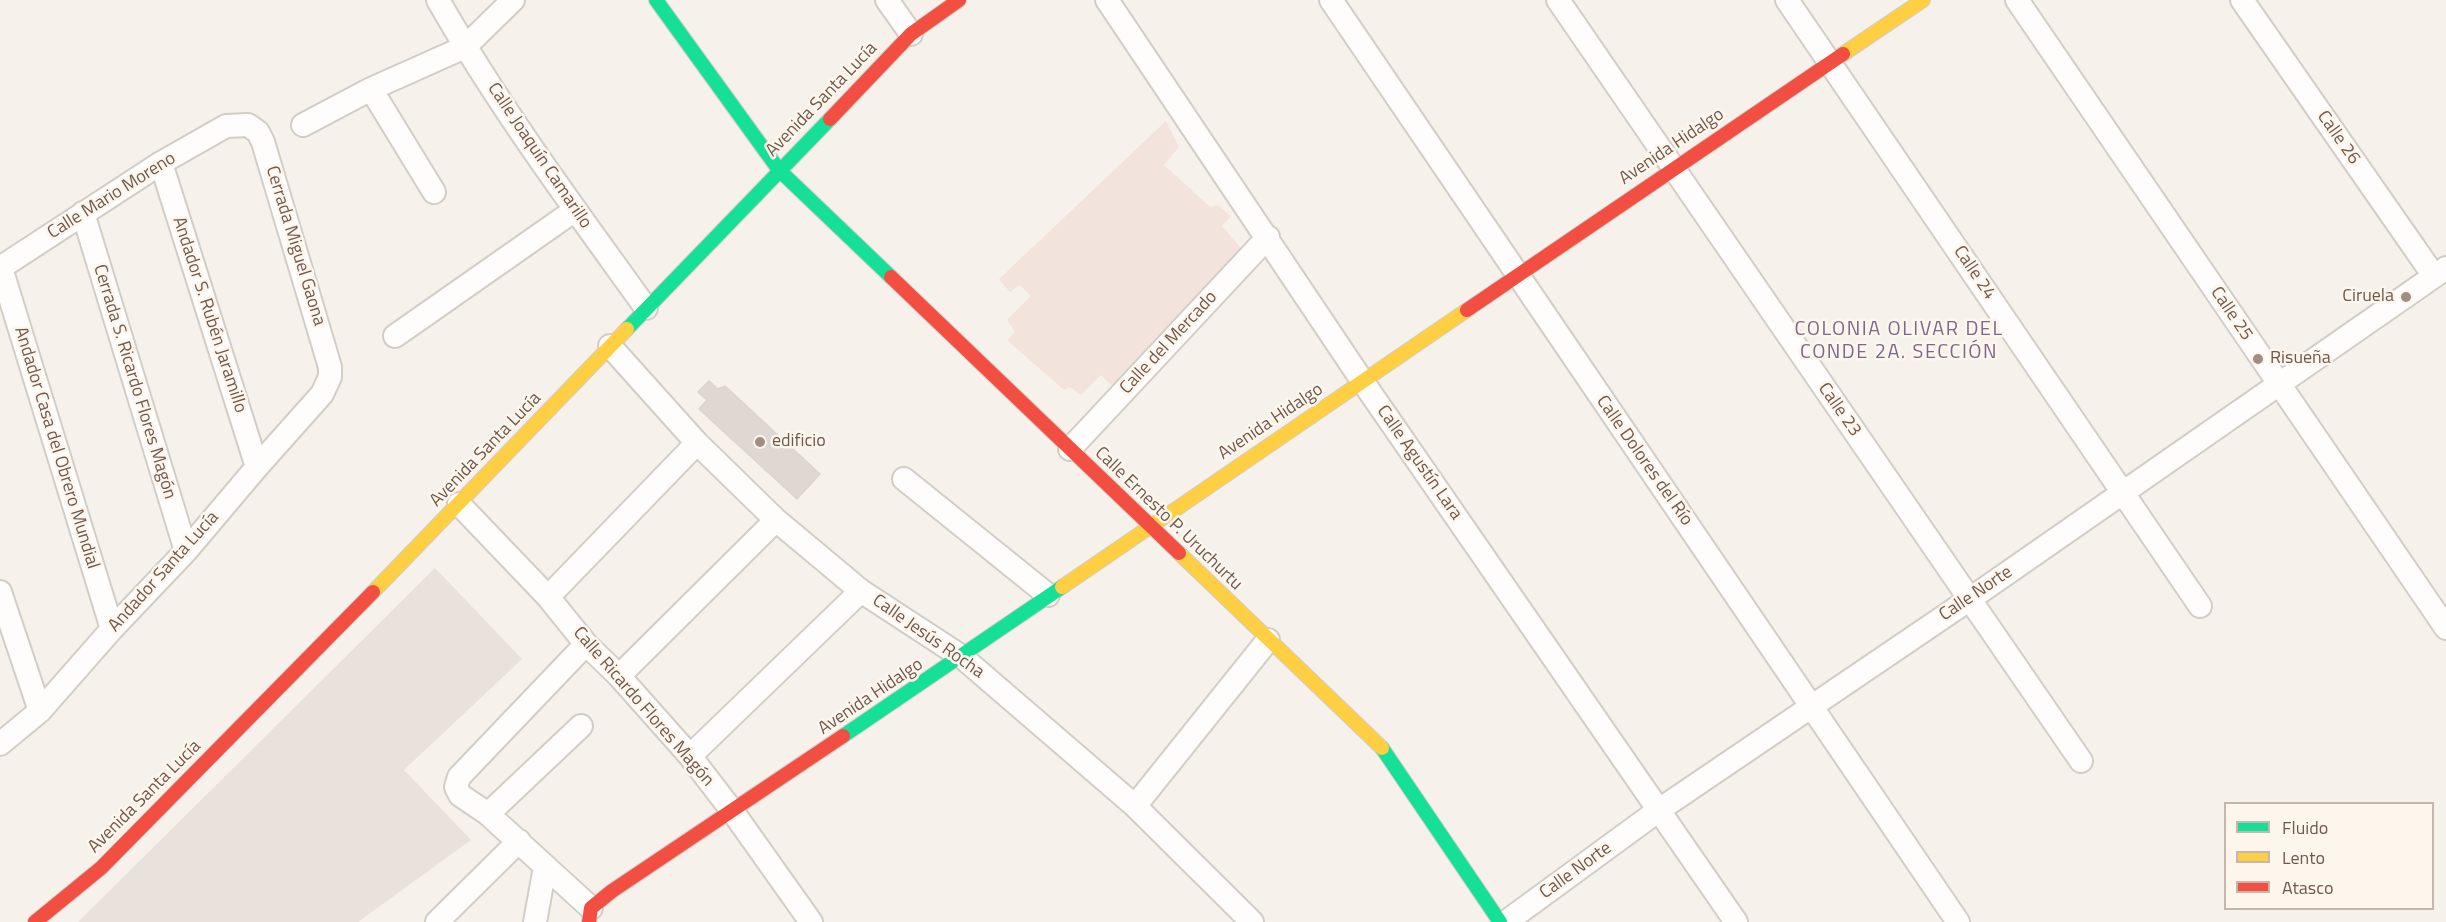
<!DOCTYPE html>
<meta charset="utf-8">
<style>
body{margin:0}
#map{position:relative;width:2446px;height:922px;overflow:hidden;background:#f6f1eb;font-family:"Titillium Web",sans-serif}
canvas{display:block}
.legend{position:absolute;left:2224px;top:802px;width:210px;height:108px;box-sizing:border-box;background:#fdf6ed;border:2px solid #c5b7ad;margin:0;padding:8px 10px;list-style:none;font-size:18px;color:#71594e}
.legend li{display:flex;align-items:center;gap:12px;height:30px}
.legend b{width:30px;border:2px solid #c5b7ad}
</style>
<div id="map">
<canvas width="2446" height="922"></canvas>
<ul class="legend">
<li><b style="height:8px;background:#16e098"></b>Fluido</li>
<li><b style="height:8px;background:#ffcf43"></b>Lento</li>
<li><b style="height:8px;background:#f24e42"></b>Atasco</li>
</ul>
</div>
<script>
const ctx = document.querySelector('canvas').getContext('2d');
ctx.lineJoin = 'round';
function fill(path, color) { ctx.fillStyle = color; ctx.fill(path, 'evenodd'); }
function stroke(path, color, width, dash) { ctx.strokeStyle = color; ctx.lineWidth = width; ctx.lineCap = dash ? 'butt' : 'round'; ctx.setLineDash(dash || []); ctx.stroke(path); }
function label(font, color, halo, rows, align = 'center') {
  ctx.font = font + ' "Titillium Web",sans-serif'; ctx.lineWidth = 5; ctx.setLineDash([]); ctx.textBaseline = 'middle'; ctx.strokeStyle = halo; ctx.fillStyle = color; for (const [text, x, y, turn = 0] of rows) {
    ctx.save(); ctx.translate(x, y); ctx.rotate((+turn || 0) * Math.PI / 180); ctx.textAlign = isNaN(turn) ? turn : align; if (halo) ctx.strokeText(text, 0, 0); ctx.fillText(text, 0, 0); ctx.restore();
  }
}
const commercial = new Path2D(`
 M1166 121 1179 147 1164 165 1210 207 1218 205 1231 216 1222 226 1245 253 1115 389 1101 375 1081 395 1070 387 1064 390 1007 340 1015 332 1007 320 1031 296 1020 285 1010 292 999 279Z`);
const industrial = new Path2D(`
 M435 568 522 659 404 770 471 840 358 922H78Z`);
const building = new Path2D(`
 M709 381 718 389 725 386 820 474 797 499 699 409 707 400 698 392Z`);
const street = new Path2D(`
 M438 0C499 107 574 208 646 308
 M887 0 911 34
 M1107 0 1363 382 1736 922
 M1331 0C1539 308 1751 613 1958 922
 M1558 0 2081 761
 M1787 0 2200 606
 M2017 0 2446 628
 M2242 0 2434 276
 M371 89 434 192
 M303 125 371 89 465 47 513 0
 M161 163 257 467
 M83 213 186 551
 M0 268 161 163 226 126 248 125 258 132 263 142 330 367V377L322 394 257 467 186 551 112 629 40 711 0 744
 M1 268 112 629
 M395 336 575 210
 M610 346 697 443 776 520 861 591 962 657 1135 806 1252 922
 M1070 449 1268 237
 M904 479 1048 595
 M459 504 548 597 586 644 619 676 690 756 733 812 811 922
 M0 592 40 711
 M548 597 697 443
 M586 644 459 777 456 787 460 795 488 814 591 908
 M619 676 776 520
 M690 756 861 591
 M1135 806 1268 640
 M488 814 581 726
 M437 922 519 841
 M535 922 545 867
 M1506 922 1659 810 1970 599 2446 268`);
const fast = new Path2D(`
 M656 0 779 170 891 277
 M627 329 830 119
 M843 736 1062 587
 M1382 748 1500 922`);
const slow = new Path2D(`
 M1843 54 1923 0
 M1179 553 1382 748
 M1062 587 1467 310
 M373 592 627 329`);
const jam = new Path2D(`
 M830 119 911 34 959 0
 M891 277 1179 553
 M1467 310 1843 54
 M35 922 101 868 373 592
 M589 922 591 908 612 891 843 736`);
const markers = [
 [2406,297,6,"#a08e85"],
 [2258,359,6,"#a08e85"],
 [760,442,6,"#a08e85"]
];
const streetNames = [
 ["Avenida Santa Lucía",822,100,-46],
 ["Calle 26",2338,138,55],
 ["Avenida Hidalgo",1672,147,-34],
 ["Calle Joaquín Camarillo",539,156,56],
 ["Calle Mario Moreno",112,196,-32],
 ["Cerrada Miguel Gaona",295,246,73],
 ["Calle 24",1974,273,56],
 ["Calle 25",2231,314,56],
 ["Andador S. Rubén Jaramillo",209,315,72],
 ["Calle del Mercado",1169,343,-47],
 ["Cerrada S. Ricardo Flores Magón",134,382,73],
 ["Calle 23",1839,410,55],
 ["Avenida Hidalgo",1271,422,-34],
 ["Andador Casa del Obrero Mundial",56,448,73],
 ["Avenida Santa Lucía",486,450,-46],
 ["Calle Dolores del Río",1644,461,55],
 ["Calle Agustín Lara",1419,463,55],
 ["Calle Ernesto P. Uruchurtu",1168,519,44],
 ["Andador Santa Lucía",164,572,-48],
 ["Calle Norte",1976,594,-34],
 ["Calle Jesús Rocha",928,637,35],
 ["Avenida Hidalgo",871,697,-34],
 ["Calle Ricardo Flores Magón",643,707,49],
 ["Avenida Santa Lucía",145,797,-45],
 ["Calle Norte",1576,871,-36]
];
const poiNames = [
 ["Ciruela",2394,297,"right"],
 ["Risueña",2270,359],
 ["edificio",772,442]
];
const neighbourhoodNames = [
 ["COLONIA OLIVAR DEL",1899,330],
 ["CONDE 2A. SECCIÓN",1899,353]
];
fill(commercial, '#f3e3dd');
fill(industrial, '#e8e1dc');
fill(building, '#dfd7d1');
stroke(building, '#ded4ce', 1.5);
stroke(street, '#d3cdc6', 26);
stroke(fast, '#d3cdc6', 16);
stroke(slow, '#d3cdc6', 16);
stroke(jam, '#d3cdc6', 16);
stroke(street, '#fefdfc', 22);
stroke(fast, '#16e098', 14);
stroke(slow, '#ffcf43', 14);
stroke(jam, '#f24e42', 14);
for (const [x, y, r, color] of markers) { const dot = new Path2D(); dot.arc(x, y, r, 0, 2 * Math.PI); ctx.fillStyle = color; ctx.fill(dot); stroke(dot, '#fdf6ed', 2); }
label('18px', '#71594e', '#fdf6ed', streetNames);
label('18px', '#71594e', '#fdf6ed', poiNames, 'left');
ctx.letterSpacing = '1.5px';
label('20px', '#7e668c', '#fdf6ed', neighbourhoodNames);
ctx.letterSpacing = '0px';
</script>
